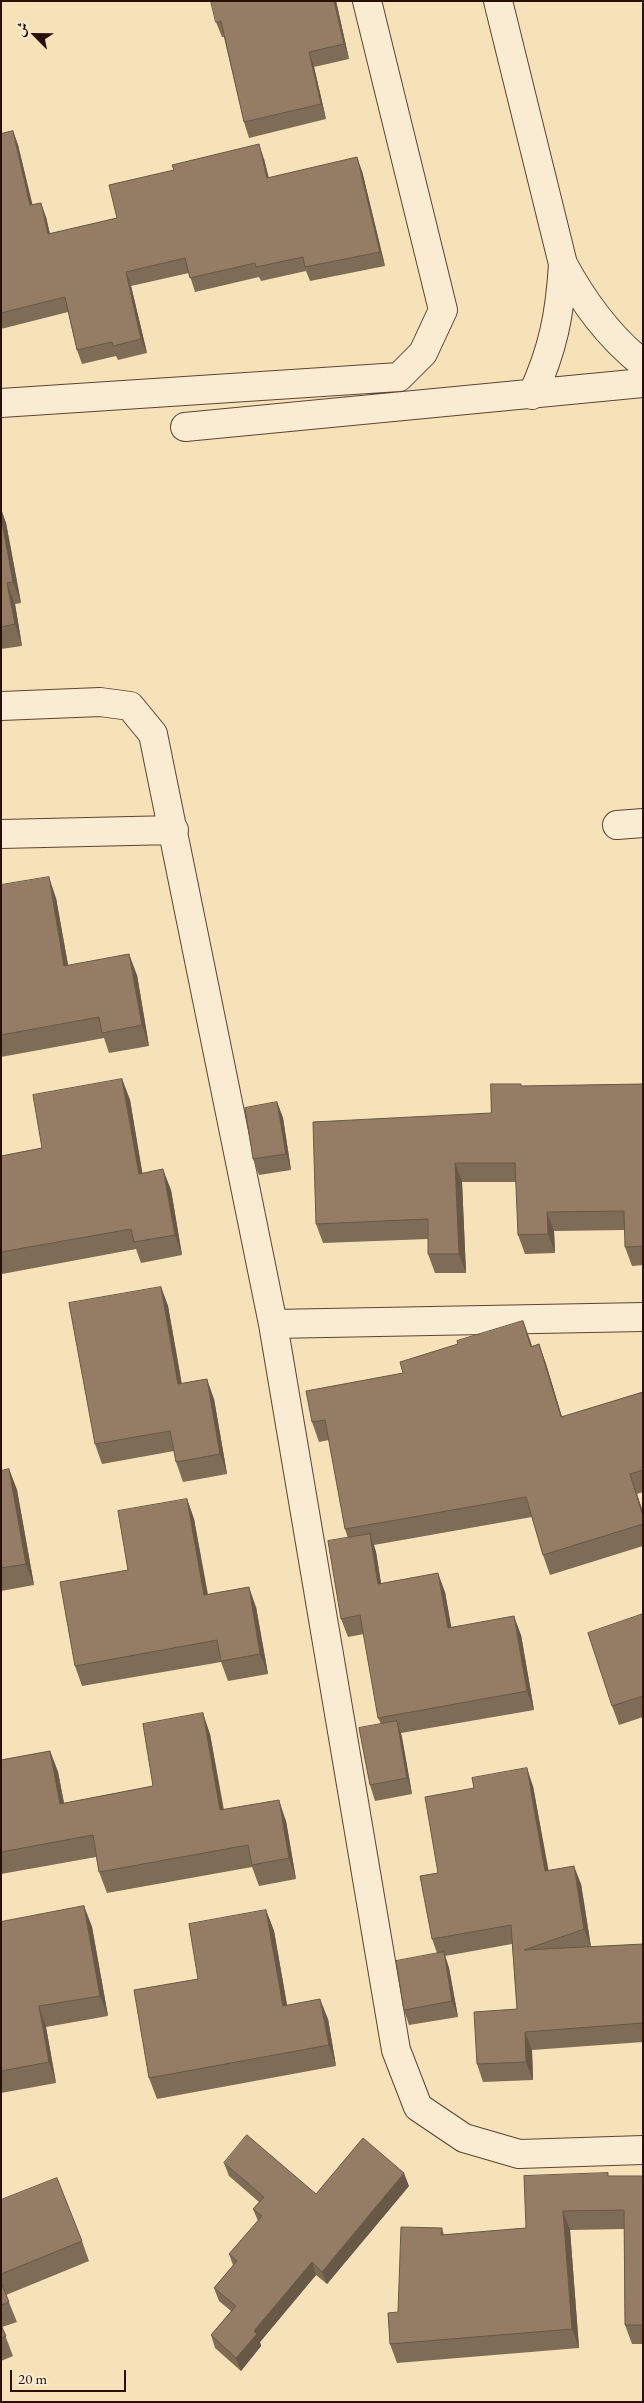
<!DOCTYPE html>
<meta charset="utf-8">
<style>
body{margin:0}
#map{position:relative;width:644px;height:2403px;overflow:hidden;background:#f6e2b9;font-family:"EB Garamond",Amiri,serif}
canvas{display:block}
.frame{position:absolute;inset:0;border:2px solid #291007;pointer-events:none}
.north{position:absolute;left:10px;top:10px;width:50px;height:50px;-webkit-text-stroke:4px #f9ecd2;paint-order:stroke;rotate:293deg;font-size:14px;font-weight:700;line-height:20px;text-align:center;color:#291007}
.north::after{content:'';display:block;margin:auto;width:18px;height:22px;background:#291007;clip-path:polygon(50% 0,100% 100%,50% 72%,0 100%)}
.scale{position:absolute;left:10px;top:2370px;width:116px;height:22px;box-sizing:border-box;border:2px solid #291007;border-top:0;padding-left:6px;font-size:15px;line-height:18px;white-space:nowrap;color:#291007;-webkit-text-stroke:4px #f9ecd2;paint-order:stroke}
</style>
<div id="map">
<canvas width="644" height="2403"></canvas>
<div class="frame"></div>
<div class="north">ش</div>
<div class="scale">20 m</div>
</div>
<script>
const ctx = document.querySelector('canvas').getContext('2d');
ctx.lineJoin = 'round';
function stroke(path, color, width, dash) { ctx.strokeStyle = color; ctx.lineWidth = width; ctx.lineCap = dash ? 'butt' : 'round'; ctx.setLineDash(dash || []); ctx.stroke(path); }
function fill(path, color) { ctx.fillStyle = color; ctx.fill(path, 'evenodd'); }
const minor = new Path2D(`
 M498 1 563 264C584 303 608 336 643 364
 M532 395C553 350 560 314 563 264
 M1 403 399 377 423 353 443 310 367 1
 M185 427 643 383
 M1 706 100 702 130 706 153 734 273 1324 396 2050 418 2107 464 2138 519 2154 643 2150
 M617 825 643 823
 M1 834 174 830
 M273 1324 643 1317`);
const wall = new Path2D(`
 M336 1 349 59 314 67 326 119 249 138 244 122 224 37H222L216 22Z
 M13 131 18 145 32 205 46 217 50 234 117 218 264 159 269 178 362 171 385 266 310 281 306 271 261 281 259 277 195 292 189 273 131 286 147 353 118 360 116 356 82 364 77 350 68 312 1 329V134Z
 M1 509 6 523 21 603 15 604 22 646 1 649Z
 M1 885 56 898 68 965 137 975 149 1046 109 1053 104 1038 1 1057Z
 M122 1079 130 1100 142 1173 171 1190 182 1255 141 1263 136 1249 2 1274 1 1271V1156L42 1148Z
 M643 1084V1265L632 1266 625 1247V1230L554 1231 555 1253 525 1254 518 1235 516 1182H462L466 1273H435L428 1254V1239L323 1243 316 1224 491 1113 522 1086Z
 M277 1102 283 1118 291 1170 259 1175 253 1159Z
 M161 1287 168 1306 182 1384 214 1399 227 1474 183 1482 176 1462 174 1451 102 1464 95 1444Z
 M523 1321 532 1346 539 1344 546 1364 562 1417 643 1392V1492L637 1494 643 1512V1546L550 1575 543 1555 532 1517 374 1545 376 1552 381 1583 445 1592 451 1628 521 1635 534 1710 401 1733 412 1794 375 1801 370 1785 381 1724 378 1718 364 1634 348 1637 341 1619 348 1538 345 1529 329 1440 319 1442 312 1422 458 1344Z
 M9 1469 17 1490 34 1585 1 1591V1471Z
 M187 1499 194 1519 208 1594 256 1607 268 1674 228 1681 221 1662 82 1686 75 1666 128 1570Z
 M643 1614V1717L619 1725 612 1706Z
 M210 1734 224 1810 286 1821 296 1879 259 1886 252 1867 107 1893 99 1872 96 1857 1 1874V1760L50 1751 58 1772 64 1803 153 1786Z
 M533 1786 548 1871 581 1884 591 1947 643 1944V2042L532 2050 533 2080 483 2082 477 2064 517 2009 512 1944 445 1956 449 1968 458 2017 409 2025 404 2010 437 1953 432 1939 438 1873Z
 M84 1906 92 1927 108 2016 46 2027 56 2083 1 2093V1922Z
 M266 1910 274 1931 287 2006 328 2019 336 2066 157 2099 149 2078 198 1979Z
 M224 2163 316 2194 409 2186 327 2284 316 2275 260 2342 261 2346 241 2371 215 2348 211 2335 231 2311 219 2301 214 2288 233 2265 229 2254 258 2221 253 2209 259 2202 229 2176Z
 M609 2176H643V2344H632L625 2325 624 2229 570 2230 579 2348 397 2363 390 2344 442 2228 444 2235 526 2228Z
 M1 2200 82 2241 89 2261 6 2295 17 2322 2 2327 13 2356 1 2361Z`);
const shadedWall = new Path2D(`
 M334 1H336L349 59 344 44Z
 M309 52 314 67 326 119 321 104Z
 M13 131 18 145 36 219 30 205Z
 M259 144 264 159 272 193 267 178Z
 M357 157 362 171 385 266 380 252Z
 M41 203 46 217 53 248 48 234Z
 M126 272 131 286 147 353 141 339Z
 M1 509 6 523 21 603 13 582 1 516Z
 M7 583 15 604 22 646 15 624Z
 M49 877 56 898 72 987 64 966Z
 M129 954 137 975 149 1046 142 1025Z
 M122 1079 130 1100 146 1194 139 1174Z
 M277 1102 283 1118 291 1170 286 1154Z
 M455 1163 462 1182 466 1273 459 1254Z
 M163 1169 171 1190 182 1255 175 1235Z
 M547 1212 554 1231 555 1253 548 1234Z
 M161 1287 168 1306 185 1404 178 1384Z
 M523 1321 530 1340 538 1366 531 1347Z
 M539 1344 546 1364 568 1437 561 1417Z
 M207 1379 214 1399 227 1474 220 1454Z
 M9 1469 17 1490 34 1585 26 1564Z
 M630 1474 643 1512V1516Z
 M187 1499 194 1519 211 1615 204 1595Z
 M370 1534 376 1552 384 1602 378 1584Z
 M438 1573 445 1592 455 1647 448 1628Z
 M249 1587 256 1607 268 1674 260 1654Z
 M514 1616 521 1635 534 1710 527 1691Z
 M203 1713 210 1734 227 1831 220 1810Z
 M397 1721 402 1737 412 1794 407 1778Z
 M50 1751 58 1772 68 1824 60 1804Z
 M527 1768 533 1786 552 1889 545 1871Z
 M279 1800 286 1821 296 1879 289 1858Z
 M574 1866 581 1884 591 1947 584 1929Z
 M84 1906 92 1927 108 2016 100 1996Z
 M266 1910 274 1931 291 2027 283 2006Z
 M444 1952 449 1968 458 2017 452 2001Z
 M320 1999 328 2019 336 2066 329 2045Z
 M39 2006 46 2027 56 2083 49 2062Z
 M525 2032 532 2050 533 2080 526 2062Z
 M404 2173 409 2186 327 2284 322 2272Z
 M563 2211 570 2230 579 2348 572 2329Z
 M312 2262 316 2275 260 2342 261 2346 241 2371 236 2358 254 2331Z`);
const building = new Path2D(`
 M211 1H334L344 44 309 52 321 104 244 122 221 21 216 22Z
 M13 131 30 205 41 203 48 234 117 218 109 185 174 170 172 165 259 144 267 178 357 157 380 252 305 267 303 257 256 267 255 263 190 278 185 258 126 272 141 339 113 346 112 342 77 350 65 297 1 313V134Z
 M1 516 13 582 7 583 15 624 1 627Z
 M49 877 64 966 129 954 142 1025 102 1033 99 1017 1 1035V885Z
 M122 1079 139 1174 163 1169 175 1235 134 1242 131 1229 1 1252V1156L42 1148 33 1095Z
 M491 1084H521V1086L643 1084V1246L625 1247 624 1211 547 1212 548 1234 518 1235 515 1163H455L459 1254H428V1219L316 1224 313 1122 491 1113Z
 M277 1102 286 1154 253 1159 245 1108Z
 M161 1287 178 1384 207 1379 220 1454 176 1462 170 1431 95 1444 69 1303Z
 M523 1321 531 1347 539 1344 561 1417 643 1392V1470L630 1474 643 1516V1524L543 1555 526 1497 345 1529 325 1420 312 1422 306 1391 403 1373 400 1362 458 1344 457 1341Z
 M9 1469 26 1564 1 1568V1471Z
 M187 1499 204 1595 249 1587 260 1654 221 1661 217 1640 75 1666 60 1582 128 1570 118 1511Z
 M370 1534 378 1584 438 1573 448 1628 514 1616 527 1691 378 1718 360 1615 341 1619 328 1541Z
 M643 1614V1696L612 1706 588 1633Z
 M203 1713 220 1810 279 1800 289 1858 252 1865 248 1845 99 1872 93 1835 1 1852V1760L50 1751 60 1804 153 1786 143 1724Z
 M397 1721 407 1778 370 1785 359 1728Z
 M527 1768 545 1871 574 1866 584 1929 524 1950 643 1944V2023L525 2032 526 2062 477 2064 474 2012 517 2009 511 1925 432 1939 420 1876 438 1873 425 1797 474 1788 472 1778Z
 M84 1906 100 1996 39 2006 49 2062 1 2071V1922Z
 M266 1910 283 2006 320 1999 329 2045 149 2078 134 1990 198 1979 189 1924Z
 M444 1952 452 2001 404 2010 396 1961Z
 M247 2135 316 2194 363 2138 404 2173 322 2272 312 2262 254 2331 257 2334 236 2358 211 2335 236 2306 214 2288 237 2261 229 2254 262 2216 253 2209 264 2197 224 2163Z
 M608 2173V2176H643V2325H625L624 2210 563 2211 572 2329 390 2344 388 2313 398 2312 401 2227 442 2228 441 2235 526 2228 524 2176Z
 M57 2178 82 2241 1 2274V2200Z
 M1 2282 9 2302 1 2305Z
 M1 2325 6 2336 1 2338Z`);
stroke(minor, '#5c4434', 30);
stroke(minor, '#f9ecd2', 28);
fill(wall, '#7f6c56');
fill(shadedWall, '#685846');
fill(building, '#947d64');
stroke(building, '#685846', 1);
</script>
